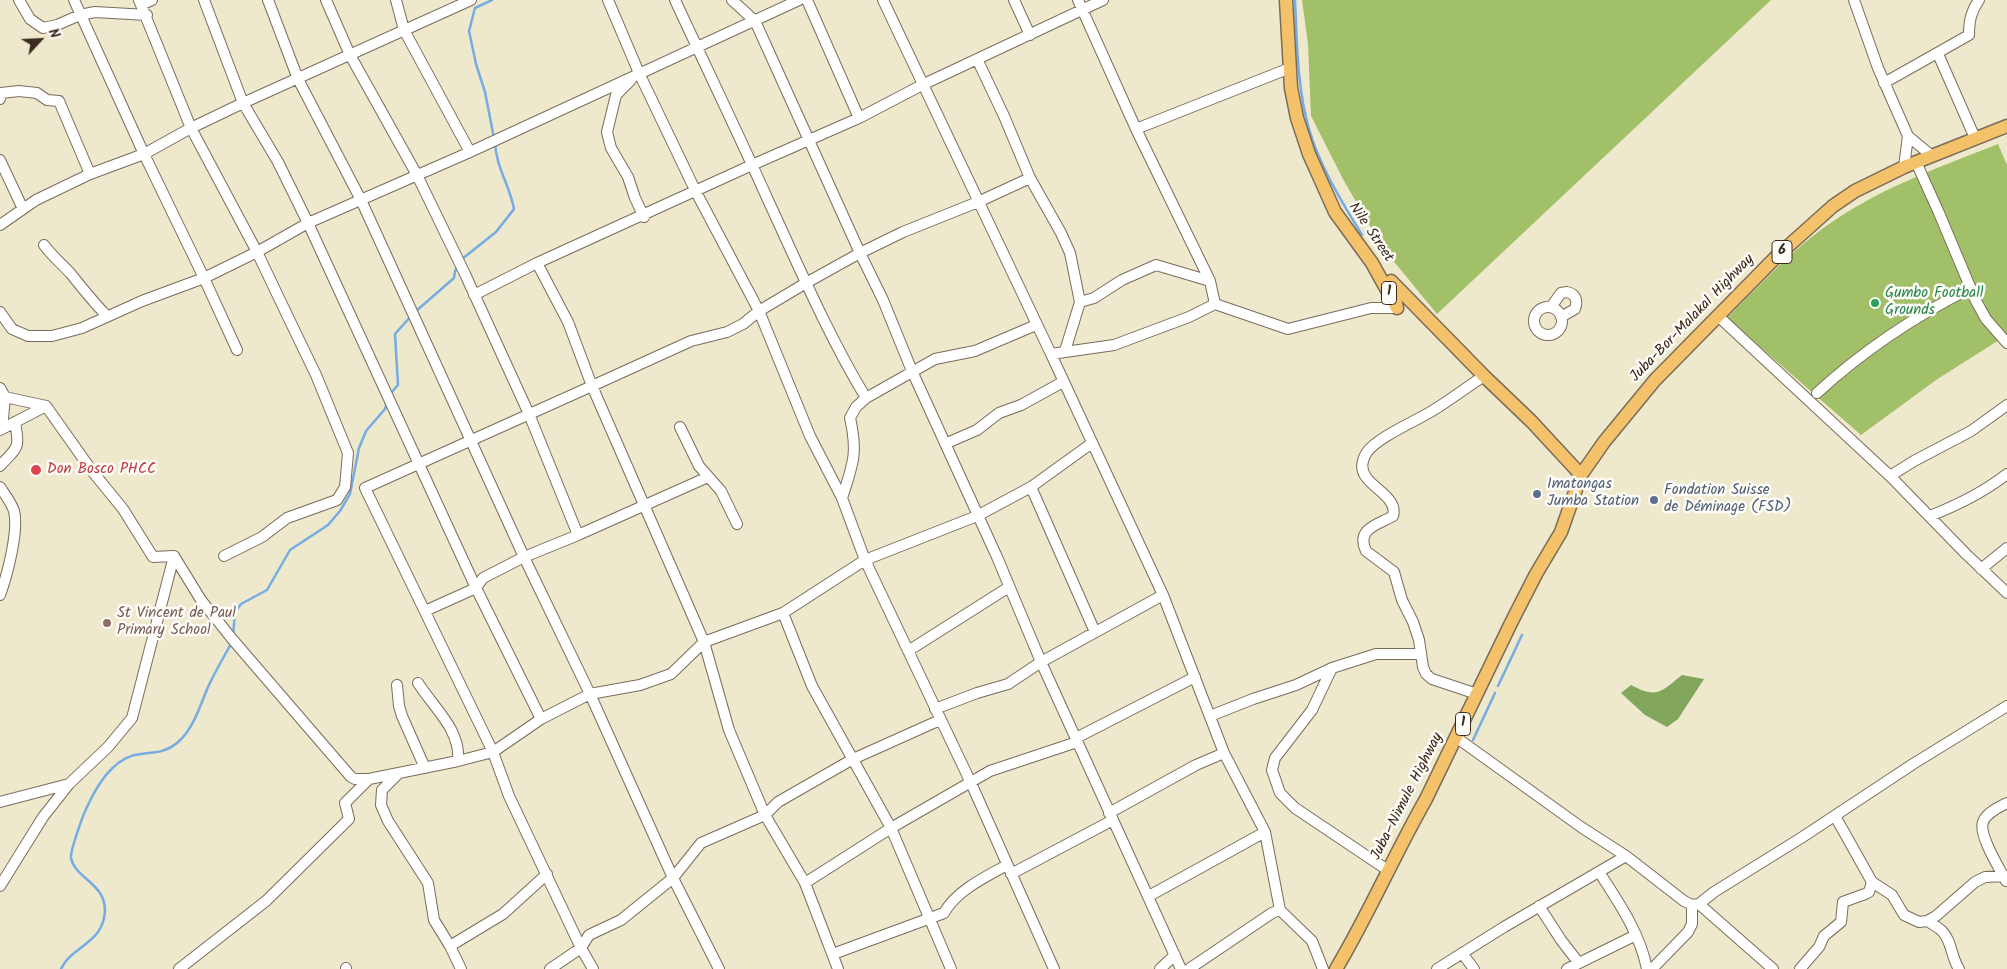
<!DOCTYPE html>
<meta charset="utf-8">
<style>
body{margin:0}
#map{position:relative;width:2007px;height:969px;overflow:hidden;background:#eee8cd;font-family:Kalam,sans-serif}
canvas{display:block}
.north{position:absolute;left:15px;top:15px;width:50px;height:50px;-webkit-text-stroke:4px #fdfcf7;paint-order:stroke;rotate:65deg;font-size:14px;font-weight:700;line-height:20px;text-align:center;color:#3b2a1e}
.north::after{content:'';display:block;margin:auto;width:18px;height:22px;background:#3b2a1e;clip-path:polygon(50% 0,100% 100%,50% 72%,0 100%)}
</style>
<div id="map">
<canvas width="2007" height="969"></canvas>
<div class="north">N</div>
</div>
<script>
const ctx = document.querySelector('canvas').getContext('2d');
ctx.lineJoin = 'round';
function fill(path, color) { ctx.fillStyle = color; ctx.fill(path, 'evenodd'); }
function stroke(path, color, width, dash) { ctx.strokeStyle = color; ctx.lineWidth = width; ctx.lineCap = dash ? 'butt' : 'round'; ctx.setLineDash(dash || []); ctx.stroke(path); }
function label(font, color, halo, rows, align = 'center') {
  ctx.font = font + ' Kalam,sans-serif'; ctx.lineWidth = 5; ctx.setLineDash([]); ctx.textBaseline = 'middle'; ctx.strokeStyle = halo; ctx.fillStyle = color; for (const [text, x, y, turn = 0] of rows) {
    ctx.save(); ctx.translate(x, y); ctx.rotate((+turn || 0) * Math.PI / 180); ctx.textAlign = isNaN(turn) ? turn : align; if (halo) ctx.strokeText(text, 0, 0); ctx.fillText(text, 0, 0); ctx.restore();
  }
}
const green = new Path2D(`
 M1302 0H1771L1437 314 1382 247 1343 179 1311 116 1308 44Z
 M1998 144 2007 165V335L1936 380 1861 435 1727 318C1758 287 1788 254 1822 229 1875 190 1937 168 1998 144Z`);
const forest = new Path2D(`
 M1682 675 1704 679 1678 719 1667 727 1645 715 1621 693 1631 685C1657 699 1661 692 1682 675Z`);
const stream = new Path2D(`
 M492 0 475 8 469 31 476 64 485 92 494 138
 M1295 0C1297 42 1297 88 1309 129 1320 167 1342 202 1362 235
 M462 259 496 232 514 209C510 186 496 167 495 143
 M415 312 454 278 455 271 458 266
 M390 394 398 385 395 334 411 316
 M233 636 235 612 241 604 267 590 290 550 328 525 340 511 350 494 359 448 366 431 385 409 387 403
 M1498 686 1522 635
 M1473 740 1495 693
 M61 969C70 948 99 944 104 918 111 884 75 880 71 858 70 851 83 815 87 807 97 785 114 756 141 754 155 752 165 753 177 743 193 730 200 706 208 687 215 672 223 658 231 644`);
const minor = new Path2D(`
 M19 0 30 19 43 28 57 25 80 15 95 12 147 15
 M74 0 144 154 204 278 237 350
 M139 0 191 128 257 252 289 319 316 375 348 453 345 487 337 500 287 518 262 537 224 556
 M204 0 243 103 278 162 308 223 476 588 541 719
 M268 0 298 79 361 200 524 557 590 694 673 878 719 969
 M326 0 350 55 417 175 465 274 529 414 578 535
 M396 0 404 30 470 152
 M608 0 639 73 696 192 759 311 810 436 842 498 865 560 971 783 1054 969
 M675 0C706 67 738 133 768 200 799 267 828 335 866 398
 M732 0 755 21 860 253 883 300 912 371 997 557 1041 662 1181 969
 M807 0 859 118
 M883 0 1051 354
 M1014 0 1030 35
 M1078 0 1136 129 1210 281 1215 304 1288 329 1371 308H1397
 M1854 0 1878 68 1908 136 1904 167
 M141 5 152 0
 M1938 54 1975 138
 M977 59 1004 116 1030 178 1061 233 1070 253 1080 302 1065 351
 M631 80 616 95 607 132 611 148 628 177 635 198 644 217
 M1884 83 1969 35C1969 21 1971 11 1979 0
 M0 99 1 93 19 91 37 93 47 100 59 101 90 174
 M1136 129 1290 68
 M1908 136 1932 156
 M0 160 23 209
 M1916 162 1939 213 1976 301 1986 319 2007 343
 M0 225 36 200 90 174 144 154 191 128 243 103 471 0
 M44 245C52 256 62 264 71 274 83 289 94 303 107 316
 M537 263 568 322 592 386 691 341 727 332 743 324 759 311 806 283 860 253 903 232 978 202 1030 178
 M474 295 537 263 752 165 859 118 924 84 1103 0
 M1080 302 1094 298 1122 280 1156 265 1210 281
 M1215 304 1189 317 1114 345 1051 354 1163 595 1224 753 1265 832 1280 910 1312 941 1323 969
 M1551 307 1561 293 1567 292C1576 294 1578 301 1575 309L1561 317
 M1534 321a14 14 0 1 1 28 0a14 14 0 1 1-28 0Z
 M0 312 12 329 28 336H52L82 328 142 301 204 278 257 252 308 223 470 152 799 0
 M1718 316 1890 476 1966 554 2007 593
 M0 388 5 397 46 406
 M1817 393C1865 349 1913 317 1971 288
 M680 427 699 466 721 491 737 524
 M2 429 5 397
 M0 430 46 406 92 471 123 509 153 557 174 556
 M947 443 977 430 999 413 1021 405 1061 383
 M0 466C18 446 20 450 15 422
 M1890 476 1914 461 1971 431 2007 405
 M0 487C5 495 11 502 14 511 19 531 7 576 0 595
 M1031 487 1095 632
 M842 498C853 464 858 453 850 418L856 407 866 398 935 359 975 351 1036 325
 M1930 516C1958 505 1983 493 2007 474
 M174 556 201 600 233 640 351 777 355 779H369L458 761 493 752 541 719 590 694 640 685 671 674 704 642 592 386 365 488 493 752 509 796 581 948 593 969
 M1981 569 2007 548
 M425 611 476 588 483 578 524 557 578 535 708 477
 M783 613 812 686 891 828 951 969
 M908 651 1009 587
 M1332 668 1312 710 1275 758 1272 770 1280 793 1295 808 1389 871
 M418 683C434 708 461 730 458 761
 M397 685 399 706 402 716 425 768
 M1477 694 1432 679 1426 674 1423 667 1419 640 1413 622 1402 600 1394 572 1366 551C1355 528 1380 524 1393 516 1398 499 1374 489 1366 477 1360 469 1362 460 1367 452 1378 437 1416 421 1432 411 1450 400 1467 387 1484 376
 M935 709 977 693 1008 684 1041 662 1163 595
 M1210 716 1253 699 1296 685 1332 668 1376 654H1420
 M1076 738 1195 677
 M1457 738 1581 827 1626 856 1684 901 1692 905 1699 904 1714 892 1801 838 1913 764 2007 706
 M399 773 382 790 381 805 388 821 428 883 434 920 450 946 461 969
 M0 802 69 784
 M1109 813 1196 765 1224 753
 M1835 816 1872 882 1892 895 1904 915 1919 922 1927 921 1936 916 1975 882 1985 877 2007 876
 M1599 872C1619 903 1640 933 1647 969
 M1011 874 1113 820
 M2006 881C2000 869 1978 835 1983 822 1986 813 1999 807 2007 803
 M805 883 891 828 990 771 1077 742
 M0 886 43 817 69 784 108 747 132 718 174 556
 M1149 896 1265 832
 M1699 904 1773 969
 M1539 906 1561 940 1578 962
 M1927 921C1932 924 1938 927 1942 931 1952 941 1951 957 1959 969
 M450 946 503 914 547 874
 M1462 953 1474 969
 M833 954 944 913C956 891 985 877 1007 865
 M346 968V969
 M179 969 266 901 349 819 345 803 369 779
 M550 969 581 948 589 935 621 920 673 878 701 843 765 815 778 802 853 759 940 720
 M838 969 805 883 765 815 729 730 704 642 783 613 865 560 977 516 1031 487 1092 443
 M1160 969 1175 955
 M1189 969 1272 913 1280 910
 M1437 969 1504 927 1626 856
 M1567 969 1636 935
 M1652 969 1688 932 1692 924V905
 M1800 969 1819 947 1824 936 1841 922 1843 902 1865 894 1869 892 1872 882`);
const major = new Path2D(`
 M1286 0 1291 88 1297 118 1309 154 1335 212 1372 263 1397 308 1391 281 1484 376 1532 422 1581 475
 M1336 969C1369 914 1394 855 1426 799L1511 623 1536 574 1561 532 1581 475 1604 442 1655 380 1776 257 1833 206 1855 191 1904 167 2007 126`);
const markers = [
 [1875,303,5,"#2e9e5b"],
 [36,470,6,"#e0444e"],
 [1537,494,5,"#5c6f8a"],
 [1654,500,5,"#5c6f8a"],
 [107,623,5,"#8d6e63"]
];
const shields = [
 [1782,252,20],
 [1389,293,15],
 [1463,724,15]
];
const shieldNames = [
 ["6",1782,252],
 ["1",1389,293],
 ["1",1463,724]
];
const streetNames = [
 ["Nile Street",1370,233,56],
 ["Juba-Bor-Malakal Highway",1693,319,-46],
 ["Juba–Nimule Highway",1408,797,-63]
];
const leisureNames = [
 ["Gumbo Football",1885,294],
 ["Grounds",1885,311]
];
const healthNames = [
 ["Don Bosco PHCC",47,470]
];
const serviceNames = [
 ["Imatongas",1547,485],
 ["Jumba Station",1547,502],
 ["Fondation Suisse",1664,491],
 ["de Déminage (FSD)",1664,508]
];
const educationNames = [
 ["St Vincent de Paul",117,614],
 ["Primary School",117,631]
];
fill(green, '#a2c067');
fill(forest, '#81a65c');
stroke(stream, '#75ace4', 2.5);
stroke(minor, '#7a6c5b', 12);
stroke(major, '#7a6c5b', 15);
stroke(minor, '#fff', 10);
stroke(major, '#f4c26a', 12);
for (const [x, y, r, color] of markers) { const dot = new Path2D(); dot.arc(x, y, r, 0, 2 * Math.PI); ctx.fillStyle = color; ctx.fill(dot); stroke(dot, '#fdfcf7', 2); }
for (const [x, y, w] of shields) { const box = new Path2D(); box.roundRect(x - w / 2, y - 11.5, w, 23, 4); ctx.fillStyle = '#fdfcf7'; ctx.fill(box); stroke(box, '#3b2a1e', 1); }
label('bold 14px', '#3b2a1e', null, shieldNames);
label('15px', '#3b2a1e', '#fdfcf7', streetNames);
label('15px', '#27864d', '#fdfcf7', leisureNames, 'left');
label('15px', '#be3a42', '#fdfcf7', healthNames, 'left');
label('15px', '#4e5e75', '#fdfcf7', serviceNames, 'left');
label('15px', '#785e54', '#fdfcf7', educationNames, 'left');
</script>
